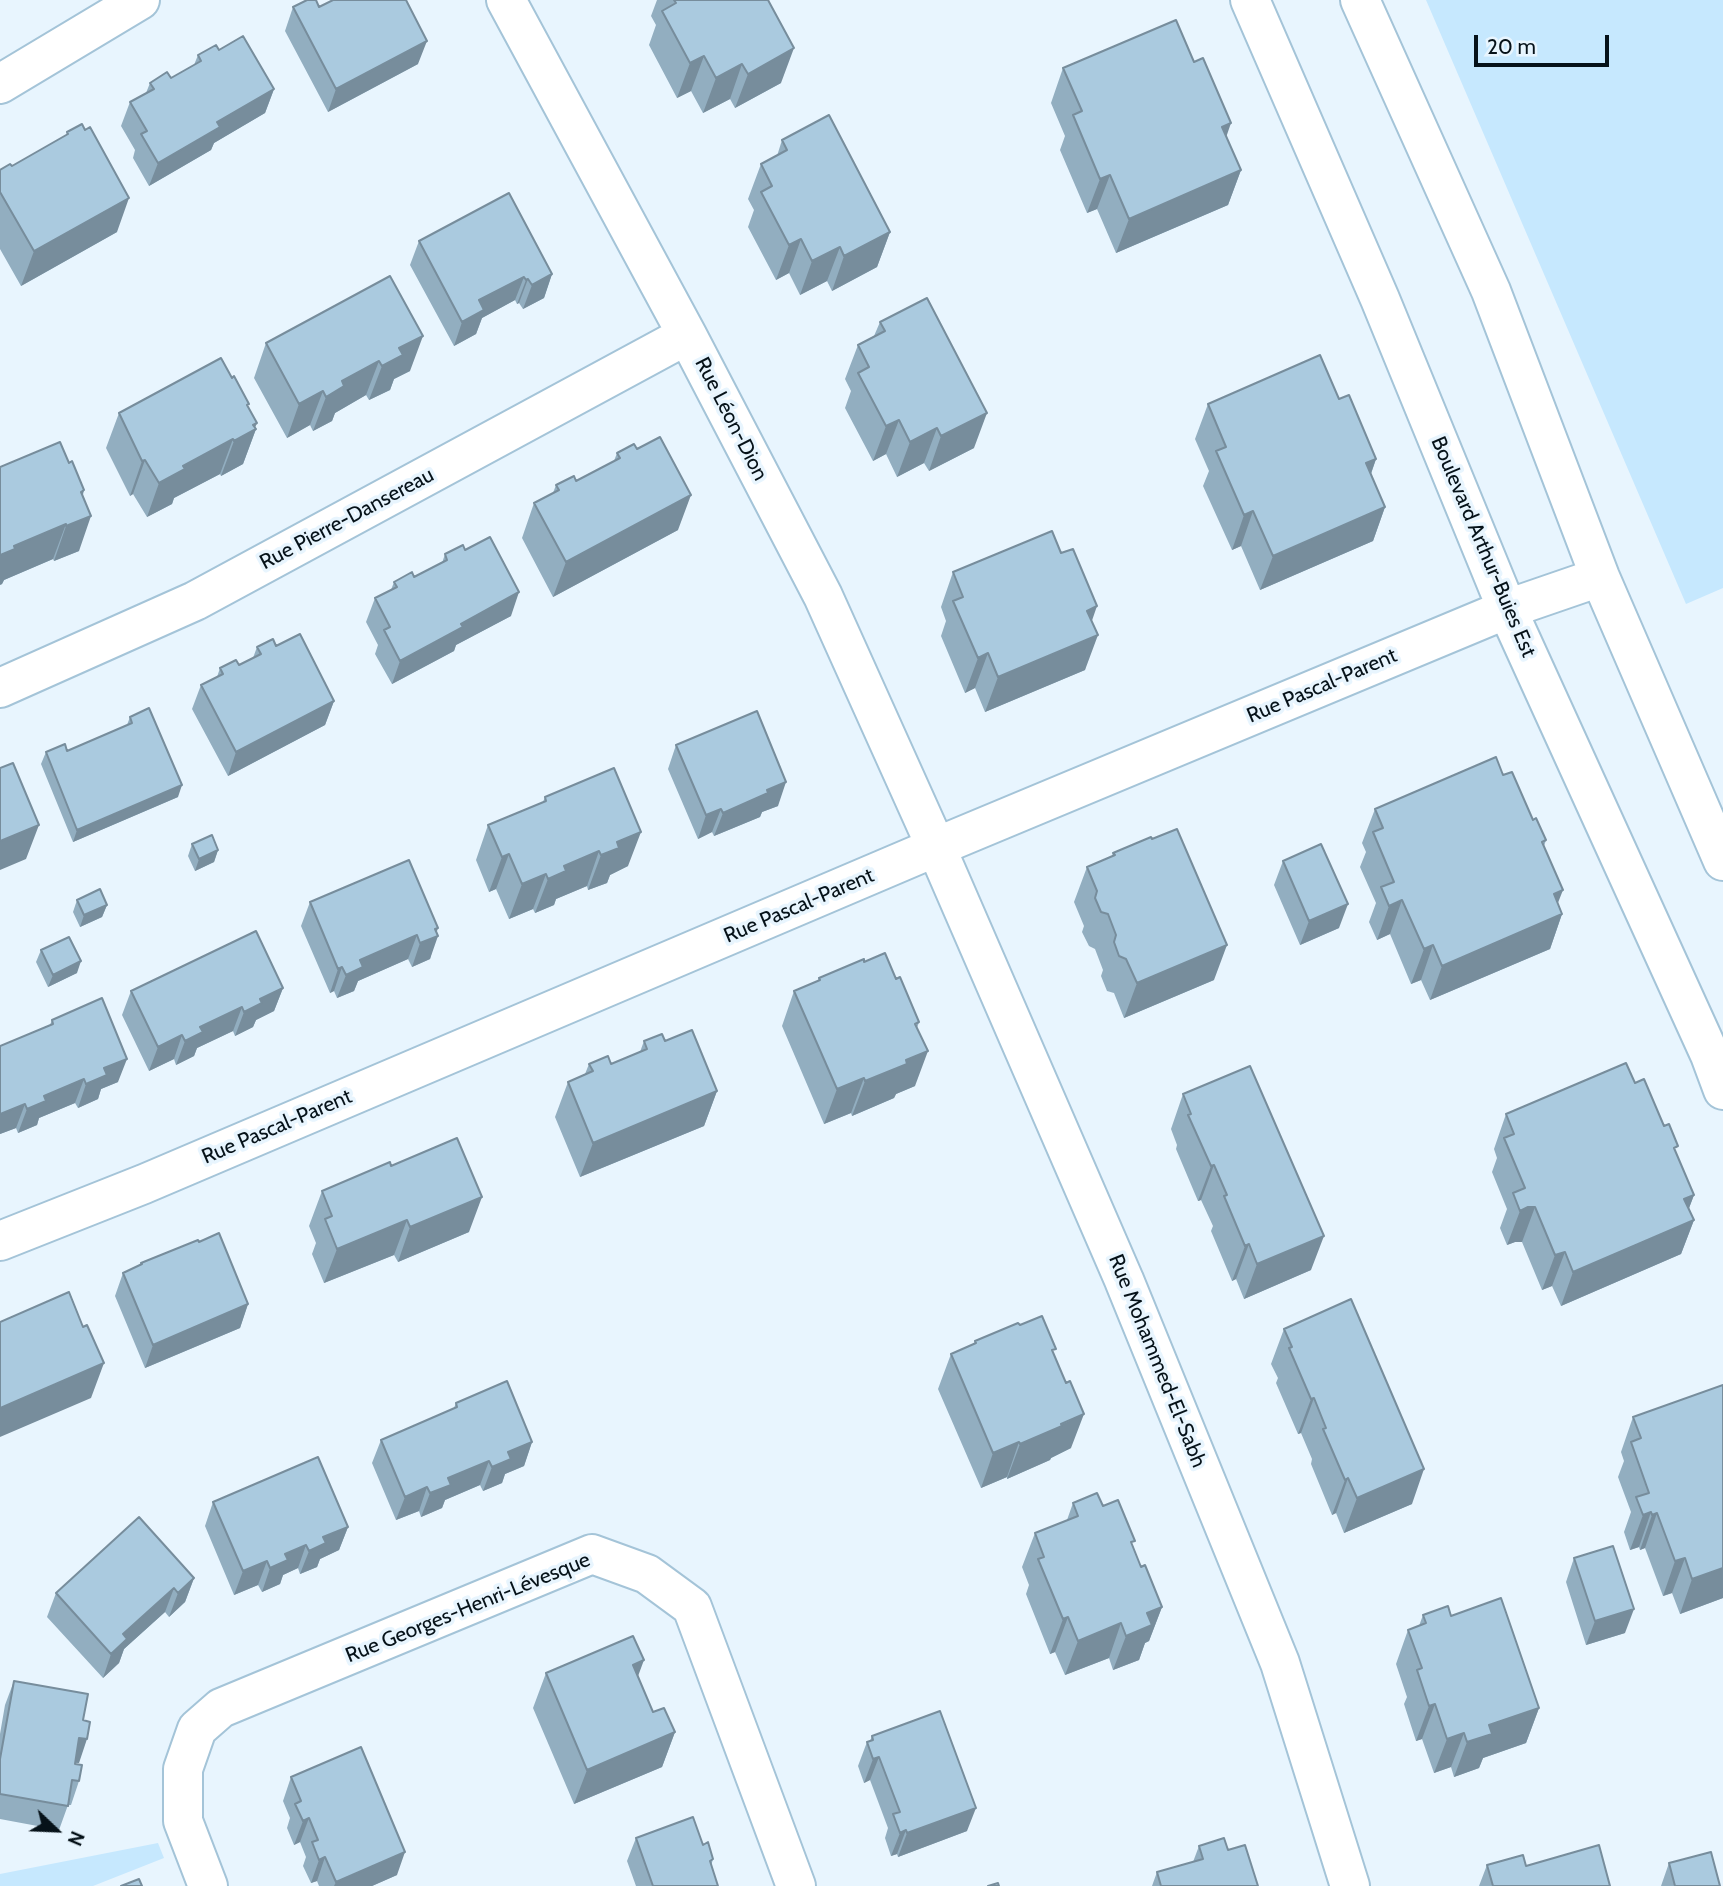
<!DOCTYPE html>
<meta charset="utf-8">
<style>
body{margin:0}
#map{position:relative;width:1723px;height:1886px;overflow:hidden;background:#e8f5fe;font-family:Cabin,sans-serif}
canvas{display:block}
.north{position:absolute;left:21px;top:1795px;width:70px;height:70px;-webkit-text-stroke:5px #e8f5fe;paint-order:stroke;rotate:113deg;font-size:19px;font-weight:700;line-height:28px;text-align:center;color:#061219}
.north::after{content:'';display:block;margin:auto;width:24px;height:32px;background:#061219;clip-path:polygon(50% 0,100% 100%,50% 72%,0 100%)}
.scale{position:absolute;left:1474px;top:35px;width:135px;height:32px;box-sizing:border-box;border:4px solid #061219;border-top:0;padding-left:9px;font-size:21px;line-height:24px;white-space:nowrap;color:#061219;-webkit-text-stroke:5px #e8f5fe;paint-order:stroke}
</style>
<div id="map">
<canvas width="1723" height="1886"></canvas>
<div class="north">N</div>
<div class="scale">20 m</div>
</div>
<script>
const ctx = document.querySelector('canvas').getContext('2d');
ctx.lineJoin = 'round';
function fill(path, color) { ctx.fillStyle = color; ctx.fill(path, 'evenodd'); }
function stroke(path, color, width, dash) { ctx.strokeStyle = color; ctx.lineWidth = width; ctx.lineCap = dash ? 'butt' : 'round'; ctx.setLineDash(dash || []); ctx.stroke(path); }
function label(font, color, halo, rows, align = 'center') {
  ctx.font = font + ' Cabin,sans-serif'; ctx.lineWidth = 7; ctx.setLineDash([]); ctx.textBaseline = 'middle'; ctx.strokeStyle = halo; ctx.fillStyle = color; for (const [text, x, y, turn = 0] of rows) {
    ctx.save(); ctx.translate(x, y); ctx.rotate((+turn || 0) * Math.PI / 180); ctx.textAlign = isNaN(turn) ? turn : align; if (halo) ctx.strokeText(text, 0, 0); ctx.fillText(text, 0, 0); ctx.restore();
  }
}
const green = new Path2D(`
 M1426 0H1723V588L1686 604Z
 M158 1843 164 1858 93 1886H0V1874Z`);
const minor = new Path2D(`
 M506 0 687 335 823 596 936 847 1124 1280 1280 1663 1350 1886
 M1250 0 1380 299 1507 609 1710 1055 1723 1090
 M1360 0 1491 291 1600 577 1723 861
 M0 84 140 0
 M0 688 195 601 687 335
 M0 1241 144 1184 936 847 1507 609 1600 577
 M208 1886 183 1821V1769L197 1729 221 1708 592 1554 647 1574 692 1607 796 1886`);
const wall = new Path2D(`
 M657 0H768L781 83 735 108 730 99 703 113 691 91 677 98 649 45 656 25 651 16Z
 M293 7H319L418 64 328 112 285 31Z
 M219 50 274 89 265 113 214 143 211 150 149 186 133 158 135 150 121 126 130 102 146 93 150 83 171 78 194 65 198 55Z
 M1063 68 1226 137 1241 170 1228 205 1116 253 1097 209 1087 213 1060 150 1065 136 1051 103Z
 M67 132 117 232 21 286 0 249V170L12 166 66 136Z
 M782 140 890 232 877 267 832 291 827 281 800 295 789 273 776 280 748 227 754 210 748 199 761 164 777 156Z
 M419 241 552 274 544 298 523 309 519 303 517 304 515 300 482 318 476 334 454 346 410 265Z
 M390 276 410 371 394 379 390 390 369 400 366 395 335 413 332 421 313 431 310 425 287 438 254 378 266 343Z
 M880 322 974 448 929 471 924 463 897 477 886 454 873 461 845 408 851 391 845 379 858 345 874 336Z
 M1339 399 1376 459 1371 474 1385 507 1373 541 1260 590 1241 546 1232 550 1203 486 1209 471 1195 439 1208 404Z
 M248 407 256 429 243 464 221 476 220 474 174 498 172 504 147 517 133 494 130 496 106 448 119 413Z
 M617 453 678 530 553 597 522 538 534 503 553 493 556 485 576 481 614 461Z
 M69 463 84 490 83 495 79 551 54 561 53 559 4 580 2 584 0 585Z
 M1061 553 1092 622 1085 670 985 712 975 688 965 693 941 636 946 621 941 607 953 572Z
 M445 554 511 616 456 645 454 651 392 684 375 654 378 645 366 622 375 598 391 590 394 582 414 577 442 563Z
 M276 646 334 701 325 725 228 776 192 709 201 685 217 677 220 668 239 665 253 658 257 647Z
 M130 717 178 797 73 842 41 764 46 752 67 751 127 725Z
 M676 745 778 806 762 812 760 817 714 836 712 832 698 839 668 769Z
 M1503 775 1546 840 1544 846 1558 904 1562 914 1550 949 1430 1000 1421 980 1411 984 1390 934 1377 940 1369 922 1376 903 1360 867 1366 852 1362 843 1375 809Z
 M545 797 628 866 610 875 607 883 588 890 587 886 556 899 554 905 535 913 533 909 509 919 496 889 489 892 476 860 488 825 543 802Z
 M192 844 218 850 214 862 195 871 188 856Z
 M1113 853 1214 980 1124 1018 1114 993 1107 991 1101 976 1103 970 1095 949 1089 946 1082 932 1084 926 1074 902 1087 867 1112 856Z
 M1283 861 1339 928 1300 945 1274 885Z
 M77 900 107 905 102 917 80 927 73 912Z
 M310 902 437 932 430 959 412 967 408 959 358 981 354 991 337 998 334 991 330 993 301 926Z
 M41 950 77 973 48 987 36 962Z
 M864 962 896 979 919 1022 917 1028 915 1086 896 1094 894 1098 852 1116 851 1113 824 1124 782 1026 794 991 818 981 819 978Z
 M283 988 274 1011 256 1020 253 1027 235 1036 233 1031 197 1048 194 1056 176 1065 174 1059 149 1071 122 1015 131 991Z
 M52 1020 118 1082 101 1089 98 1099 78 1108 75 1103 39 1118 37 1125 18 1133 16 1128 0 1134V1046L50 1025Z
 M644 1041H665L717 1091 704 1126 580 1177 555 1117 568 1082 585 1074 589 1064H611L640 1052Z
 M1635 1083 1676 1153 1694 1195 1689 1208 1694 1220 1681 1254 1561 1306 1552 1286 1542 1290 1522 1242H1515L1507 1245 1500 1228 1507 1209 1492 1172 1497 1158 1494 1149 1506 1114Z
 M1183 1094 1311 1270 1244 1299 1236 1279 1232 1281 1211 1231 1213 1226 1201 1200 1198 1201 1176 1149 1177 1145 1171 1129Z
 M391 1166 469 1232 398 1262 394 1255 324 1283 312 1254 316 1243 309 1226 322 1191Z
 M141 1263 248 1304 240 1328 145 1368 115 1296 123 1273 141 1265Z
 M1020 1325 1054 1354 1071 1448 1051 1458 1050 1460 1007 1479V1477L981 1488 938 1389 951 1354 974 1344 975 1341Z
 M1284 1329 1412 1504 1344 1533 1336 1513 1332 1515 1311 1464 1312 1459 1301 1433 1298 1434 1276 1383 1278 1378 1271 1364Z
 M1723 1385V1598L1680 1614 1672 1593 1663 1596 1645 1548 1640 1550 1639 1547 1630 1550 1624 1532 1631 1512 1618 1477 1624 1461 1621 1452 1633 1417Z
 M456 1403 532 1442 524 1466 505 1474 502 1483 483 1491 480 1485 445 1500 442 1508 421 1517 419 1511 396 1520 372 1463 381 1440 454 1408Z
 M213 1502 348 1527 339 1550 320 1559 317 1567 300 1574 298 1568 283 1575 280 1584 262 1592 258 1585 234 1595 205 1526Z
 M1073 1503 1103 1506 1133 1546 1141 1567 1162 1607 1149 1641 1145 1643 1139 1660 1113 1670 1109 1658 1065 1675 1055 1652 1050 1654 1026 1594 1029 1585 1022 1567 1035 1533 1067 1520Z
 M1574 1558 1625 1633 1586 1645 1566 1582Z
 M194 1578 185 1602 169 1617 165 1612 124 1649 119 1663 103 1678 47 1617 56 1593Z
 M1423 1615 1451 1616 1539 1708 1526 1743 1483 1758 1479 1768 1454 1777 1451 1767 1434 1773 1422 1739 1416 1741 1404 1704 1407 1697 1396 1664 1408 1630 1419 1626Z
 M546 1673 638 1676 653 1712 675 1732 662 1767 574 1804 533 1708Z
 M14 1681 83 1720 79 1763H75L79 1781 71 1805H68L59 1830 0 1819V1734L5 1705Z
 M872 1736 967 1831 898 1857 897 1854 891 1856 885 1838 888 1828 870 1780 864 1783 858 1766 867 1742 870 1741Z
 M291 1777 397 1875 372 1886H319L317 1881 311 1883 303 1866 306 1857 300 1842 294 1845 287 1828 290 1818 283 1801Z
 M636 1838 703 1845 713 1859 711 1866 718 1886H636L627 1861Z
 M1199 1846 1228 1850 1258 1886H1152L1157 1872 1193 1862Z
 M1669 1863 1720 1886H1661Z
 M1487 1865 1526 1866 1610 1886H1479Z`);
const shadedWall = new Path2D(`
 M427 41 418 64 328 112 336 89Z
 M794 48 781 83 735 108 748 74Z
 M704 56 691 91 677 98 690 63Z
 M742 64 730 99 703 113 716 78Z
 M274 89 265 113 214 143 211 150 149 186 158 163 217 122Z
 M1231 123 1219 158 1222 127Z
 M1241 170 1228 205 1116 253 1129 219Z
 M1110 175 1097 209 1087 213 1100 179Z
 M129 198 117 232 21 286 34 251Z
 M890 232 877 267 832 291 844 256Z
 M801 239 789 273 776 280 789 245Z
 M840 247 827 281 800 295 812 261Z
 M552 274 544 298 523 309 532 285Z
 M524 277 515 300 482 318 476 334 454 346 462 322 479 300Z
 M528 279 519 303 517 304 526 280Z
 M423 336 410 371 394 379 390 390 369 400 382 366 399 348Z
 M379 361 366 395 335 413 332 421 313 431 326 397 342 381Z
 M323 391 310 425 287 438 299 404Z
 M987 413 974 448 929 471 941 436Z
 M899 420 886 454 873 461 886 426Z
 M257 423 254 430 256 429 243 464 221 476 234 441Z
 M937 428 924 463 897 477 910 442Z
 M233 439 220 474 174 498 172 504 147 517 159 483 183 466Z
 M1376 459 1364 493 1366 463Z
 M145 460 133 494 130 496 142 461Z
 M84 490 72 524 91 516 79 551 54 561 66 526 81 492Z
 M691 495 678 530 553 597 566 562Z
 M1385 507 1373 541 1260 590 1273 556Z
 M1253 511 1241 546 1232 550 1244 515Z
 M66 524 53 559 4 580 2 584 0 585V555L14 546Z
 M519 592 511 616 456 645 454 651 392 684 400 661 461 624Z
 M1097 606 1085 641 1098 635 1085 670 985 712 998 677 1087 611Z
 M988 653 975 688 965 693 978 658Z
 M334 701 325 725 228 776 236 752Z
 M786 782 778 806 762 812 760 817 714 836 723 813 767 790Z
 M182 785 178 797 73 842 77 830Z
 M721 809 712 832 698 839 706 815Z
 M39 825 26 859 0 870V841Z
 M641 832 628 866 610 875 607 883 588 890 601 855 617 842Z
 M218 850 214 862 195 871 199 859Z
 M599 851 587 886 556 899 554 905 535 913 548 879 564 866Z
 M509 854 496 889 489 892 502 857Z
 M546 874 533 909 509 919 522 884Z
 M1563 890 1552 918 1562 914 1550 949 1430 1000 1442 966 1554 894Z
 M1402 900 1390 934 1377 940 1389 906Z
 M1348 904 1339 928 1300 945 1309 921Z
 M107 905 102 917 80 927 84 915Z
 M438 928 435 937 438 936 430 959 412 967 420 943 435 929Z
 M417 935 408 959 358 981 354 991 337 998 346 975 360 960Z
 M1227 945 1214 980 1124 1018 1137 983Z
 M1433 945 1421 980 1411 984 1424 949Z
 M81 961 77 973 48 987 53 975Z
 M342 967 334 991 330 993 338 969Z
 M283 988 274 1011 256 1020 253 1027 235 1036 244 1012 260 999Z
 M242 1007 233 1031 197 1048 194 1056 176 1065 185 1041 200 1027Z
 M182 1035 174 1059 149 1071 158 1047Z
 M928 1051 915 1086 896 1094 894 1098 852 1116 865 1081 906 1060Z
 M127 1059 118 1082 101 1089 98 1099 78 1108 86 1084 104 1068Z
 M864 1078 851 1113 824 1124 837 1089Z
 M84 1079 75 1103 39 1118 37 1125 18 1133 27 1109 44 1096Z
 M717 1091 704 1126 580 1177 593 1143Z
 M25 1104 16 1128 0 1134V1114Z
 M1214 1165 1201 1200 1198 1201 1211 1166Z
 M1694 1195 1683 1224 1694 1220 1681 1254 1561 1306 1573 1272 1684 1199Z
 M482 1197 469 1232 398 1262 410 1227Z
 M1528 1207H1535L1522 1242H1515L1507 1245 1520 1211Z
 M407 1220 394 1255 324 1283 337 1249Z
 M1324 1236 1311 1270 1244 1299 1257 1264Z
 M1249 1244 1236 1279 1232 1281 1245 1246Z
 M1565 1252 1552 1286 1542 1290 1555 1255Z
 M248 1304 240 1328 145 1368 153 1345Z
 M104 1363 91 1398 0 1437V1408Z
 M1314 1398 1301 1433 1298 1434 1311 1399Z
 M1084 1414 1071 1448 1051 1458 1050 1460 1007 1479 1020 1444Z
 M532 1442 524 1466 505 1474 502 1483 483 1491 492 1467 508 1452Z
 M1019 1442 1007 1477 981 1488 993 1453Z
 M489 1461 480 1485 445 1500 442 1508 421 1517 430 1493 448 1478Z
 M1424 1469 1412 1504 1344 1533 1357 1498Z
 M1348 1478 1336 1513 1332 1515 1345 1480Z
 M427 1487 419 1511 396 1520 405 1497Z
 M1651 1512 1639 1547 1630 1550 1643 1515Z
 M1657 1513 1645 1548 1640 1550 1652 1515Z
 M348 1527 339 1550 320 1559 317 1567 300 1574 309 1551 323 1537Z
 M306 1545 298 1568 283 1575 280 1584 262 1592 270 1568 285 1554Z
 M1685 1558 1672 1593 1663 1596 1675 1561Z
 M267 1561 258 1585 234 1595 243 1571Z
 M1723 1568V1598L1680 1614 1692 1579Z
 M194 1578 185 1602 169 1617 178 1593Z
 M174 1588 165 1612 124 1649 119 1663 103 1678 111 1654 123 1634Z
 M1162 1607 1149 1641 1145 1643 1139 1660 1113 1670 1126 1636 1147 1613Z
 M1634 1609 1625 1633 1586 1645 1595 1621Z
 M1068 1617 1055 1652 1050 1654 1063 1619Z
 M1121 1623 1109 1658 1065 1675 1078 1641Z
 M644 1660 631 1695 633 1665Z
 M1435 1704 1422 1739 1416 1741 1429 1706Z
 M1539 1708 1526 1743 1483 1758 1479 1768 1454 1777 1467 1742 1489 1725Z
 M675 1732 662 1767 574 1804 587 1770Z
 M1464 1733 1451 1767 1434 1773 1447 1739Z
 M79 1738 87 1739 79 1763 71 1762Z
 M879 1757 870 1780 864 1783 873 1759Z
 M976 1808 967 1831 898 1857 907 1833Z
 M309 1818 300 1842 294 1845 303 1821Z
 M906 1830 897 1854 891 1856 900 1833Z
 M405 1852 397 1875 372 1886H334L336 1882Z
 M325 1857 317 1881 311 1883 319 1860Z`);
const building = new Path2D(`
 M307 0H316L319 7 333 0H406L427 41 336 89 293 7Z
 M674 0H768L794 48 748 74 742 64 716 78 704 56 690 63 662 11 676 3Z
 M1176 20 1194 62 1203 58 1231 123 1222 127 1241 170 1129 219 1110 175 1100 179 1073 115 1082 111 1063 68Z
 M243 36 274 89 217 122 220 127 158 163 141 134 147 131 130 102 154 89 150 83 167 72 171 78 201 61 198 55 216 45 219 50Z
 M829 115 890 232 844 256 840 247 812 261 801 239 789 245 761 192 772 186 761 164 787 150 782 140Z
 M82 124 85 130 90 127 129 198 34 251 0 192V170L10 164 12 166 68 134 67 132Z
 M509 193 552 274 532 285 528 279 526 280 524 277 479 300 484 310 462 322 419 241Z
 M390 276 423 336 399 348 403 355 382 366 379 361 342 381 344 386 326 397 323 391 299 404 266 343Z
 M927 298 987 413 941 436 937 428 910 442 899 420 886 426 858 373 869 367 858 345 885 331 880 322Z
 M1320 355 1339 399 1349 395 1376 459 1366 463 1385 507 1273 556 1253 511 1244 515 1216 451 1226 447 1208 404Z
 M221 358 232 378 234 376 249 404 247 405 257 423 253 425 256 429 234 441 233 439 183 466 185 469 159 483 145 460 142 461 119 413Z
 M660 437 691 495 566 562 534 503 559 490 556 485 574 476 576 481 620 458 617 453 634 444 637 449Z
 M60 442 69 463 72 461 84 490 81 492 91 516 66 526V524L14 546 15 549 0 555V467Z
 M1052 531 1061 553 1073 549 1097 606 1087 611 1098 635 998 677 988 653 978 658 953 601 963 597 953 572Z
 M490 537 519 592 461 624 463 627 400 661 384 630 390 627 375 598 397 587 394 582 412 572 414 577 447 560 445 554 463 545 465 550Z
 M300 634 334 701 236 752 201 685 223 674 220 668 236 660 239 665 261 654 257 647 273 639 276 646Z
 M149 708 182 785 77 830 46 752 65 744 67 751 132 723 130 717Z
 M757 711 786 782 767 790 768 793 723 813 721 809 706 815 676 745Z
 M1496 757 1503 775 1512 772 1533 820 1536 818 1546 840 1542 842 1563 890 1554 894 1562 914 1442 966 1433 945 1424 949 1402 900 1389 906 1381 887 1394 882 1373 832 1383 828 1375 809Z
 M13 763 39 825 0 841V768Z
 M614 768 641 832 617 842 619 848 601 855 599 851 564 866 566 871 548 879 546 874 522 884 509 854 502 857 488 825 546 801 545 797Z
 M1177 829 1227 945 1137 983 1126 959 1119 956 1114 942 1116 935 1108 914 1101 912 1095 898 1097 891 1087 867 1115 855 1113 853 1151 837 1152 839Z
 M212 835 218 850 199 859 192 844Z
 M1321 844 1348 904 1309 921 1283 861Z
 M409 860 438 928 435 929 438 936 420 943 417 935 360 960 363 967 346 975 342 967 338 969 310 902Z
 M100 889 107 905 84 915 77 900Z
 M256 931 283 988 260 999 262 1003 244 1012 242 1007 200 1027 203 1032 185 1041 182 1035 158 1047 131 991Z
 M69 937 81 961 53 975 41 950Z
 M885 953 896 979 900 977 919 1022 915 1024 928 1051 906 1060 907 1064 865 1081 864 1078 837 1089 794 991 820 980 819 978 864 959V962Z
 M102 998 127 1059 104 1068 107 1075 86 1084 84 1079 44 1096 46 1101 27 1109 25 1104 0 1114V1046L53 1024 52 1020Z
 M692 1030 717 1091 593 1143 568 1082 593 1071 589 1064 608 1056 611 1064 647 1049 644 1041 662 1034 665 1041Z
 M1626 1063 1635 1083 1644 1079 1664 1126 1669 1124 1678 1146 1674 1148 1694 1195 1684 1199 1694 1220 1573 1272 1565 1252 1555 1255 1535 1207H1528L1520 1211 1513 1193 1525 1188 1504 1138 1514 1134 1506 1114Z
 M1250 1066 1324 1236 1257 1264 1249 1244 1245 1246 1224 1196 1227 1195 1214 1165 1211 1166 1188 1115 1191 1114 1183 1094Z
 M457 1138 482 1197 410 1227 407 1220 337 1249 325 1219 332 1216 322 1191 390 1162 391 1166Z
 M219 1233 248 1304 153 1345 123 1273 142 1264 141 1263 198 1240 199 1242Z
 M69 1292 83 1327 87 1325 104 1363 0 1408V1322Z
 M1351 1299 1424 1469 1357 1498 1348 1478 1345 1480 1323 1429 1326 1428 1314 1398 1311 1399 1289 1348 1292 1347 1284 1329Z
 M1042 1316 1056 1349 1052 1350 1066 1383 1070 1381 1084 1414 1061 1424 1062 1426 1020 1444 1019 1442 993 1453 951 1354 976 1343 975 1341 1018 1323 1020 1325Z
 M507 1381 532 1442 508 1452 511 1459 492 1467 489 1461 448 1478 451 1485 430 1493 427 1487 405 1497 381 1440 457 1407 456 1403Z
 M1723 1385V1568L1692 1579 1685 1558 1675 1561 1657 1513 1652 1515 1651 1512 1643 1515 1636 1497 1649 1493 1631 1442 1641 1438 1633 1417Z
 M318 1457 348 1527 323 1537 326 1543 309 1551 306 1545 285 1554 288 1560 270 1568 267 1561 243 1571 213 1502Z
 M1097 1493 1103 1506 1118 1500 1135 1541 1131 1542 1141 1567 1145 1565 1162 1607 1147 1613 1152 1625 1126 1636 1121 1623 1078 1641 1068 1617 1063 1619 1038 1559 1044 1557 1035 1533 1078 1516 1073 1503Z
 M139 1517 194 1578 178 1593 174 1588 123 1634 127 1639 111 1654 56 1593Z
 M1613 1546 1634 1609 1595 1621 1574 1558Z
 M1501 1598 1539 1708 1489 1725 1492 1734 1467 1742 1464 1733 1447 1739 1435 1704 1429 1706 1417 1670 1422 1668 1408 1630 1426 1623 1423 1615 1448 1606 1451 1616Z
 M633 1636 644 1660 633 1665 653 1712 664 1708 675 1732 587 1770 546 1673Z
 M14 1681 88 1694 83 1720 90 1722 87 1739 79 1738 75 1764 82 1765 79 1781 72 1780 68 1806 0 1794V1759Z
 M940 1711 976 1808 907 1833 906 1830 900 1833 893 1814 900 1812 879 1757 873 1759 867 1742 873 1740 872 1736Z
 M361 1747 405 1852 336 1882 325 1857 319 1860 312 1842 318 1840 309 1818 303 1821 295 1804 301 1801 291 1777Z
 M693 1817 703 1845 708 1842 713 1859 710 1861 718 1886H653L636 1838Z
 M1224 1838 1228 1850 1245 1845 1258 1886H1161L1157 1872 1203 1859 1199 1846Z
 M1599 1845 1610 1886H1493L1487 1865 1523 1855 1526 1866Z
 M1711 1852 1720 1886H1675L1669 1863Z
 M139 1879 142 1886H121Z
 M998 1883 999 1886H988Z`);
const streetNames = [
 ["Rue Léon-Dion",731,419,63],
 ["Rue Pierre-Dansereau",347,519,-28],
 ["Boulevard Arthur-Buies Est",1483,547,67],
 ["Rue Pascal-Parent",1322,686,-23],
 ["Rue Pascal-Parent",799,906,-23],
 ["Rue Pascal-Parent",277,1127,-23],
 ["Rue Mohammed-El-Sabh",1157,1361,68],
 ["Rue Georges-Henri-Lévesque",468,1608,-22]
];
fill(green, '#c6e8fe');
stroke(minor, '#a4c4d8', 42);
stroke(minor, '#fff', 38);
fill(wall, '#92aec0');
fill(shadedWall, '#778d9c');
fill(building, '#aacadf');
stroke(building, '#778d9c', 2);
label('21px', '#061219', '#e8f5fe', streetNames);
</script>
